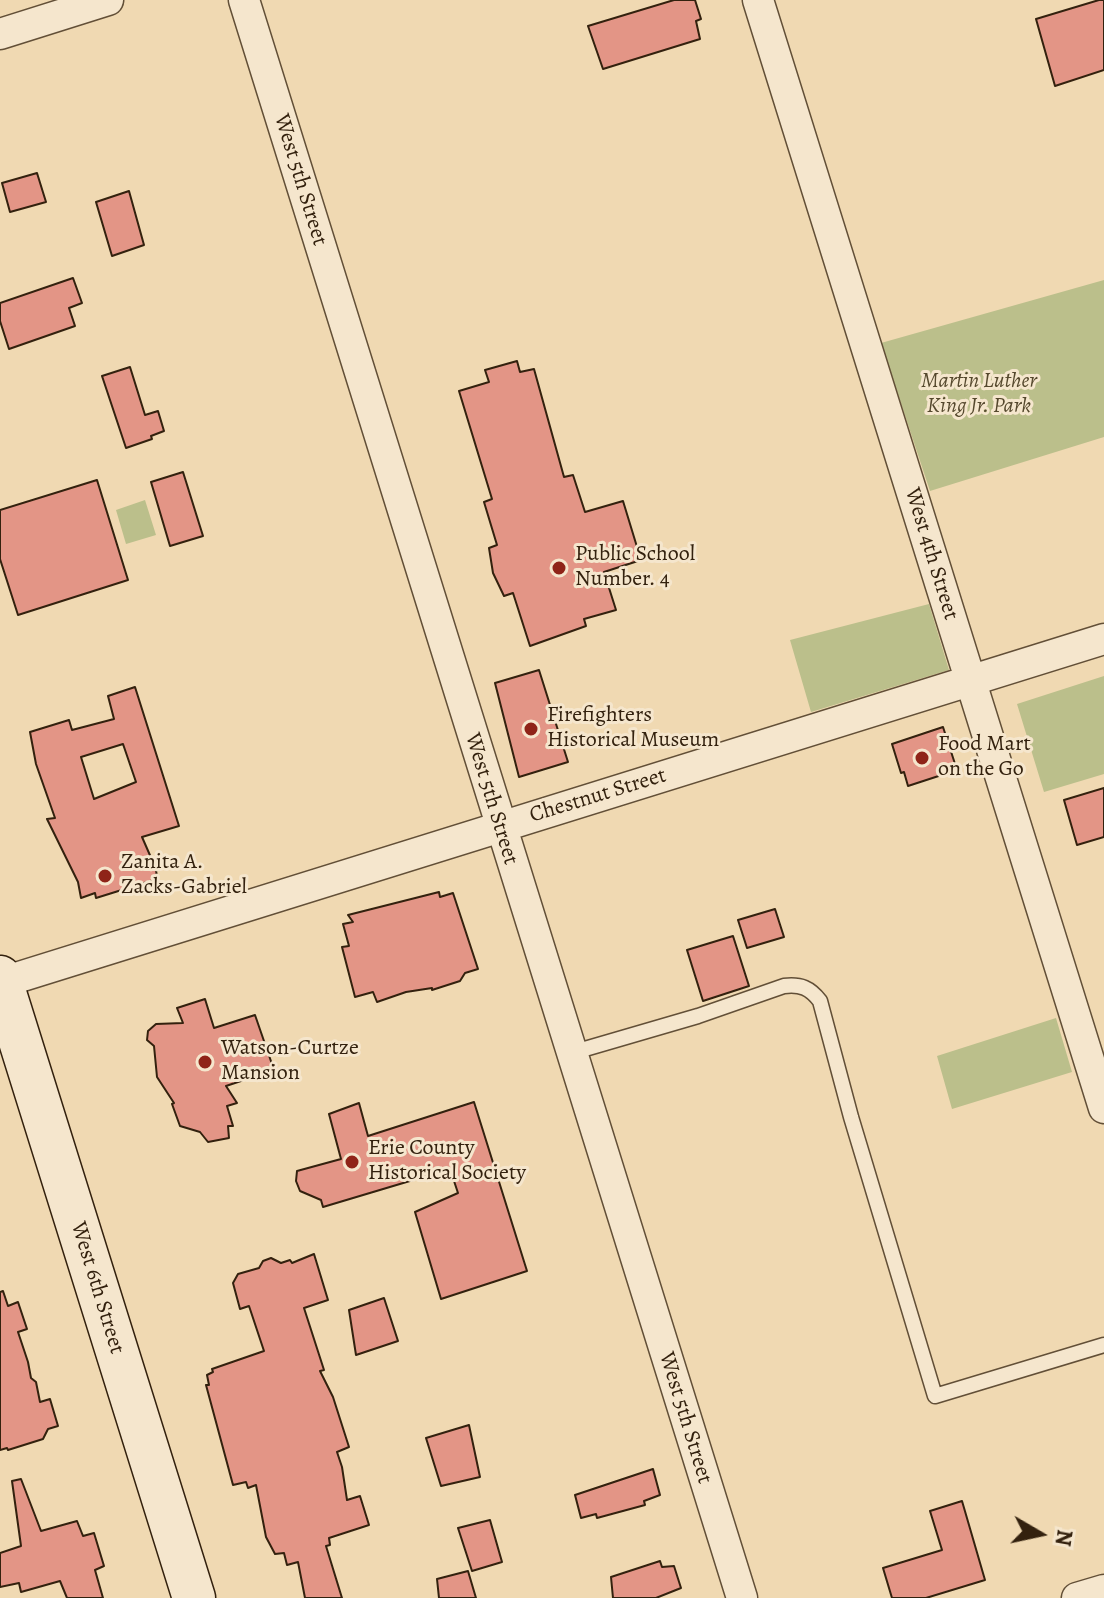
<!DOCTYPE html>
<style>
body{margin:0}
#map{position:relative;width:1104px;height:1598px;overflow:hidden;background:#f0d9b2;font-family:Alegreya,serif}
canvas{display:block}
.north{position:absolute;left:1000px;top:1494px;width:80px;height:80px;-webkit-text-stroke:6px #f5e6cd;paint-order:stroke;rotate:99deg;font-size:22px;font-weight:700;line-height:32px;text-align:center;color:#33210e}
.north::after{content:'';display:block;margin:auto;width:28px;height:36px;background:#33210e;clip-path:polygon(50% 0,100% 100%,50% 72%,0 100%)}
</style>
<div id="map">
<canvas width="1104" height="1598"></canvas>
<div class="north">N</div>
</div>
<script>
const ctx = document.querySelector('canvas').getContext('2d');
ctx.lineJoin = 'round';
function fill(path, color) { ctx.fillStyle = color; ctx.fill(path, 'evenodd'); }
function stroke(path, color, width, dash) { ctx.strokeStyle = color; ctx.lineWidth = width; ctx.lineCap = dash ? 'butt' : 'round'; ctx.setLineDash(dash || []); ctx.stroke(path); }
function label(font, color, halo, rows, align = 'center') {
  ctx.font = font + ' Alegreya,serif'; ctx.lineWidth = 6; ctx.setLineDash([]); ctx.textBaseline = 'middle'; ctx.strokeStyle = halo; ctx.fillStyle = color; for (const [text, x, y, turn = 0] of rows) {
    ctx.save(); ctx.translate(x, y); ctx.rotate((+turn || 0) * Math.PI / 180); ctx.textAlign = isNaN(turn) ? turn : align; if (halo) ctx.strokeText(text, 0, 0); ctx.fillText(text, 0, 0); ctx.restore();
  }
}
const green = new Path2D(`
 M1104 280V437L930 491 881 343Z
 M145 500 156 535 126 544 116 510Z
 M929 604 949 670 811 712 790 640Z
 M1104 676V774L1044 792 1017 704Z
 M1056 1018 1072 1072 952 1109 937 1056Z`);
const building = new Path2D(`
 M674 0H695L701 19 696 21 700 39 603 69 588 26Z
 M1099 0H1104V70L1055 86 1036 19Z
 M37 173 46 202 10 212 2 183Z
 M129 191 144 245 112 256 96 202Z
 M73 278 82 303 69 308 75 326 9 349 0 321V303Z
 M517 361 520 372 534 369 564 477 573 475 585 512 623 501 641 560 604 572 616 610 584 619 586 626 530 646 513 593 504 596 493 573 489 548 497 545 484 502 492 499 459 391 489 382 485 370Z
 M130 367 145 415 158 411 164 431 151 436 152 439 126 448 102 376Z
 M183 472 203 536 170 546 151 482Z
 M97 480 128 580 18 615 0 559V510Z
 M539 670 568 762 519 777 495 683Z
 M135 687 179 826 142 837 156 869 157 879 96 898 95 893 81 898 78 882 47 819 55 818 36 764 30 732 69 720 72 730 114 719 108 696ZM123 744 136 782 94 799 81 757Z
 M943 727 957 770 908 786 904 772 901 773 892 744Z
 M1104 788V837L1077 845 1064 800Z
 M439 892 440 897 453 893 478 969 465 973 460 981 432 990V988L406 992 377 1002 373 992 355 997 342 947 349 946 343 924 353 922 348 915Z
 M775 909 784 937 747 948 738 920Z
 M733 936 749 986 703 1001 687 950Z
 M205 999 214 1028 255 1015 274 1070 226 1086 237 1103 227 1106 233 1126H228L229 1138 208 1142 200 1132 180 1126 172 1104 174 1103 157 1077 154 1046 147 1040 148 1031 156 1024 183 1023 177 1008Z
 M474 1102 527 1271 441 1299 415 1212 458 1193 450 1169 323 1207 321 1200 300 1191 296 1181 297 1171 341 1159 329 1114 359 1103 368 1136Z
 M314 1254 328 1300 304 1308 324 1370 320 1371 333 1397 349 1447 337 1452 342 1467 347 1500 360 1496 369 1525 329 1538 330 1545 326 1546 342 1598H305L298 1562 287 1565 284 1553 275 1554 266 1537 256 1485 248 1488 246 1482 233 1485 206 1385H209L207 1375 213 1372 212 1369 264 1351 249 1306 240 1309 233 1283 238 1274 259 1268 263 1261 271 1258 281 1263 290 1260 292 1263Z
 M3 1291 8 1306 18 1302 27 1329 18 1332 28 1362 31 1378 36 1382 40 1402 50 1399 58 1426 48 1429 43 1439 8 1450 7 1448 0 1450V1292Z
 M384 1298 398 1341 356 1355 349 1310Z
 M469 1425 480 1477 441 1486 426 1438Z
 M653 1469 660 1495 644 1501 645 1505 597 1518 596 1514 581 1518 575 1495Z
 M21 1479 41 1531 77 1521 83 1536 94 1533 104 1566 95 1570 103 1598H67L60 1581 21 1592 19 1583 0 1587V1553L21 1546 12 1481Z
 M962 1501 985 1580 926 1598H892L883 1568 942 1550 930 1511Z
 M490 1520 502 1562 472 1571 458 1528Z
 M660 1561 662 1567 674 1566 681 1588 656 1598H613L611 1577Z
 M468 1571 476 1598H439L437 1579Z`);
const service = new Path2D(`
 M571 1053 698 1016 784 986C801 984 810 988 820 1001L851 1117 935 1396 1104 1345`);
const minor = new Path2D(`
 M244 0 742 1598
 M758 0 1104 1108
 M0 34 108 0
 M0 983 1104 639
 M1077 1598 1104 1590`);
const secondary = new Path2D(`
 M0 977 194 1598`);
const markers = [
 [559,568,8,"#8f2418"],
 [531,729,8,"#8f2418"],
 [922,758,8,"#8f2418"],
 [105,876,8,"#8f2418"],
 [205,1062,8,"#8f2418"],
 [352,1162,8,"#8f2418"]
];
const streetNames = [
 ["West 5th Street",300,180,73],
 ["West 4th Street",931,554,73],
 ["Chestnut Street",598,796,-17],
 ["West 5th Street",491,799,73],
 ["West 6th Street",97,1288,73],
 ["West 5th Street",685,1418,73]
];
const parkNames = [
 ["Martin Luther",979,382],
 ["King Jr. Park",979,407]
];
const poiNames = [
 ["Public School",575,555],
 ["Number. 4",575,580],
 ["Firefighters",547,716],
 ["Historical Museum",547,741],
 ["Food Mart",938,745],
 ["on the Go",938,770],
 ["Zanita A.",121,863],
 ["Zacks-Gabriel",121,888],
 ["Watson-Curtze",221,1049],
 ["Mansion",221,1074],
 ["Erie County",368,1149],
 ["Historical Society",368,1174]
];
fill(green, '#bbbf8b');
fill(building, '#e39586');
stroke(building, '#33210e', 2);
stroke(service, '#624f37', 17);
stroke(minor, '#624f37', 33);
stroke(secondary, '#33210e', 45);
stroke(service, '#f5e6cd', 14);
stroke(minor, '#f5e6cd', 30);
stroke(secondary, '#f5e6cd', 42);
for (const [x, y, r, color] of markers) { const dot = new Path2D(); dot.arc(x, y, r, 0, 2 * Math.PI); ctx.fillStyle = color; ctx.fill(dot); stroke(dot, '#f5e6cd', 3); }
label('22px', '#33210e', '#f5e6cd', streetNames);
label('italic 22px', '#55482d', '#f5e6cd', parkNames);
label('22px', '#33210e', '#f5e6cd', poiNames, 'left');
</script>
